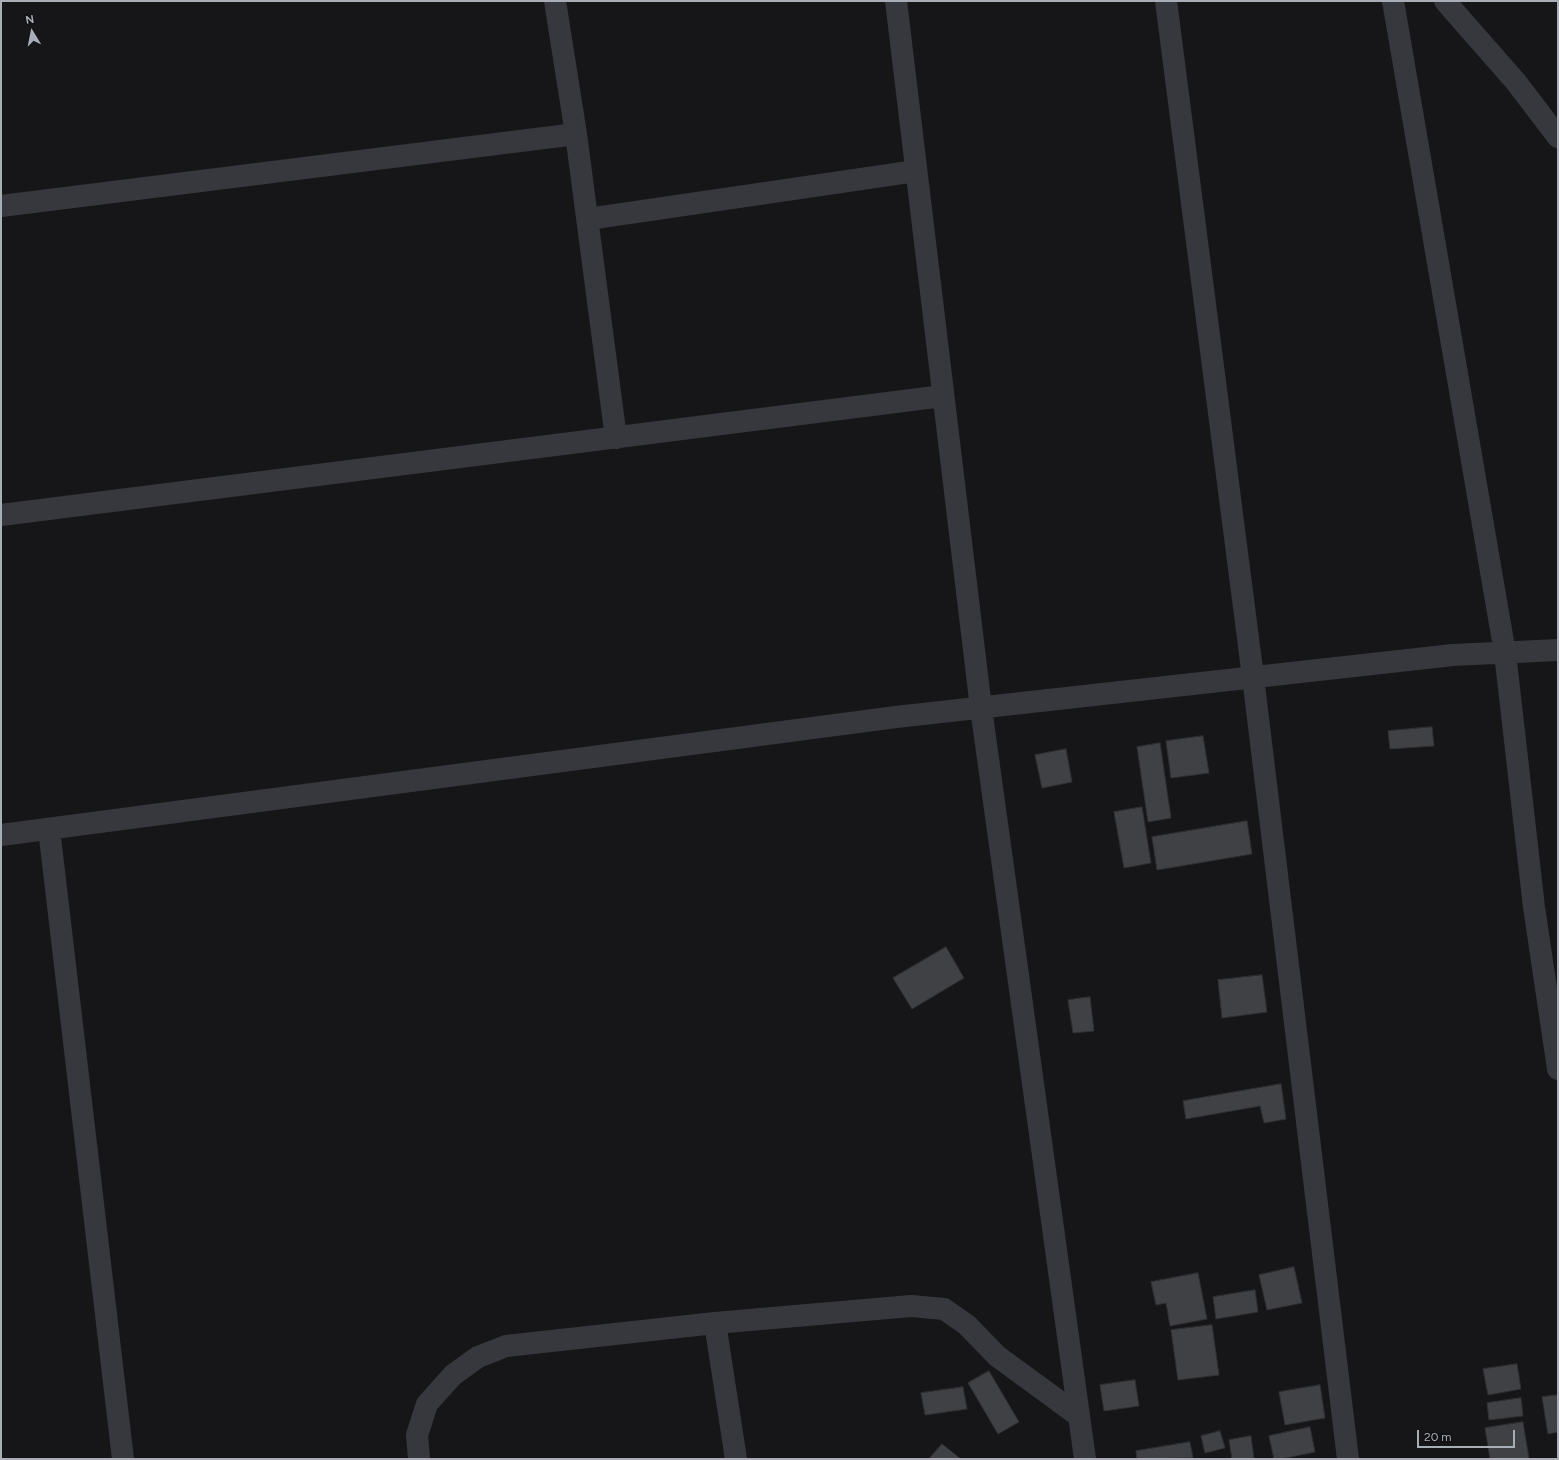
<!DOCTYPE html>
<style>
body{margin:0}
#map{position:relative;width:1559px;height:1460px;overflow:hidden;background:#161618;font-family:Figtree,sans-serif}
canvas{display:block}
.frame{position:absolute;inset:0;border:2px solid #a8adb8;pointer-events:none}
.north{position:absolute;left:12px;top:12px;width:40px;height:40px;-webkit-text-stroke:3px #111113;paint-order:stroke;rotate:350deg;font-size:11px;font-weight:700;line-height:16px;text-align:center;color:#a8adb8}
.north::after{content:'';display:block;margin:auto;width:14px;height:18px;background:#a8adb8;clip-path:polygon(50% 0,100% 100%,50% 72%,0 100%)}
.scale{position:absolute;left:1417px;top:1430px;width:98px;height:18px;box-sizing:border-box;border:2px solid #a8adb8;border-top:0;padding-left:5px;font-size:12px;line-height:14px;white-space:nowrap;color:#a8adb8;-webkit-text-stroke:3px #111113;paint-order:stroke}
</style>
<div id="map">
<canvas width="1559" height="1460"></canvas>
<div class="frame"></div>
<div class="north">N</div>
<div class="scale">20 m</div>
</div>
<script>
const ctx = document.querySelector('canvas').getContext('2d');
ctx.lineJoin = 'round';
function fill(path, color) { ctx.fillStyle = color; ctx.fill(path, 'evenodd'); }
function stroke(path, color, width, dash) { ctx.strokeStyle = color; ctx.lineWidth = width; ctx.lineCap = dash ? 'butt' : 'round'; ctx.setLineDash(dash || []); ctx.stroke(path); }
const building = new Path2D(`
 M1432 727 1434 746 1390 749 1388 731Z
 M1203 736 1209 773 1171 778 1166 741Z
 M1160 743 1171 818 1148 822 1137 747Z
 M1066 749 1072 782 1042 788 1035 755Z
 M1142 807 1151 863 1124 868 1114 812Z
 M1247 821 1252 854 1157 870 1152 837Z
 M946 947 964 978 912 1009 893 978Z
 M1262 975 1267 1012 1222 1018 1218 980Z
 M1090 997 1094 1031 1073 1033 1068 1000Z
 M1281 1084 1286 1119 1264 1123 1260 1106 1186 1119 1183 1101Z
 M1294 1267 1302 1303 1267 1310 1259 1275Z
 M1198 1273 1207 1319 1170 1326 1166 1303 1156 1305 1151 1282Z
 M1255 1290 1258 1312 1216 1319 1213 1297Z
 M1212 1325 1219 1375 1178 1380 1171 1330Z
 M1517 1364 1521 1389 1488 1395 1483 1369Z
 M989 1371 1019 1422 998 1434 968 1383Z
 M1135 1380 1139 1406 1104 1411 1100 1385Z
 M1320 1385 1325 1418 1285 1425 1279 1392Z
 M963 1387 967 1409 925 1415 921 1393Z
 M1558 1395V1432L1548 1434 1542 1397Z
 M1521 1398 1523 1416 1489 1420 1487 1403Z
 M1523 1422 1529 1459H1490L1485 1428Z
 M1310 1427 1315 1452 1281 1459H1274L1269 1436Z
 M1220 1431 1225 1448 1205 1453 1201 1436Z
 M1251 1436 1254 1459H1232L1229 1440Z
 M1190 1442 1193 1458 1137 1459 1136 1451Z
 M942 1444 961 1459H929Z`);
const street = new Path2D(`
 M555 1 576 134 616 438
 M896 1 981 708 1085 1459
 M1166 1 1253 677 1348 1459
 M1393 1 1505 653 1534 907 1558 1069
 M1445 1 1516 82 1558 137
 M1 206 576 134
 M588 219 916 171
 M1 515 943 396
 M49 829 123 1459
 M1 835 896 717 1453 655 1558 650
 M715 1323 736 1459
 M419 1459 417 1435 427 1404 453 1375 478 1357 506 1346 715 1323 911 1306 944 1309 967 1325 997 1356 1079 1416`);
fill(building, '#404145');
stroke(building, '#303034', 1);
stroke(street, '#37383d', 22);
</script>
